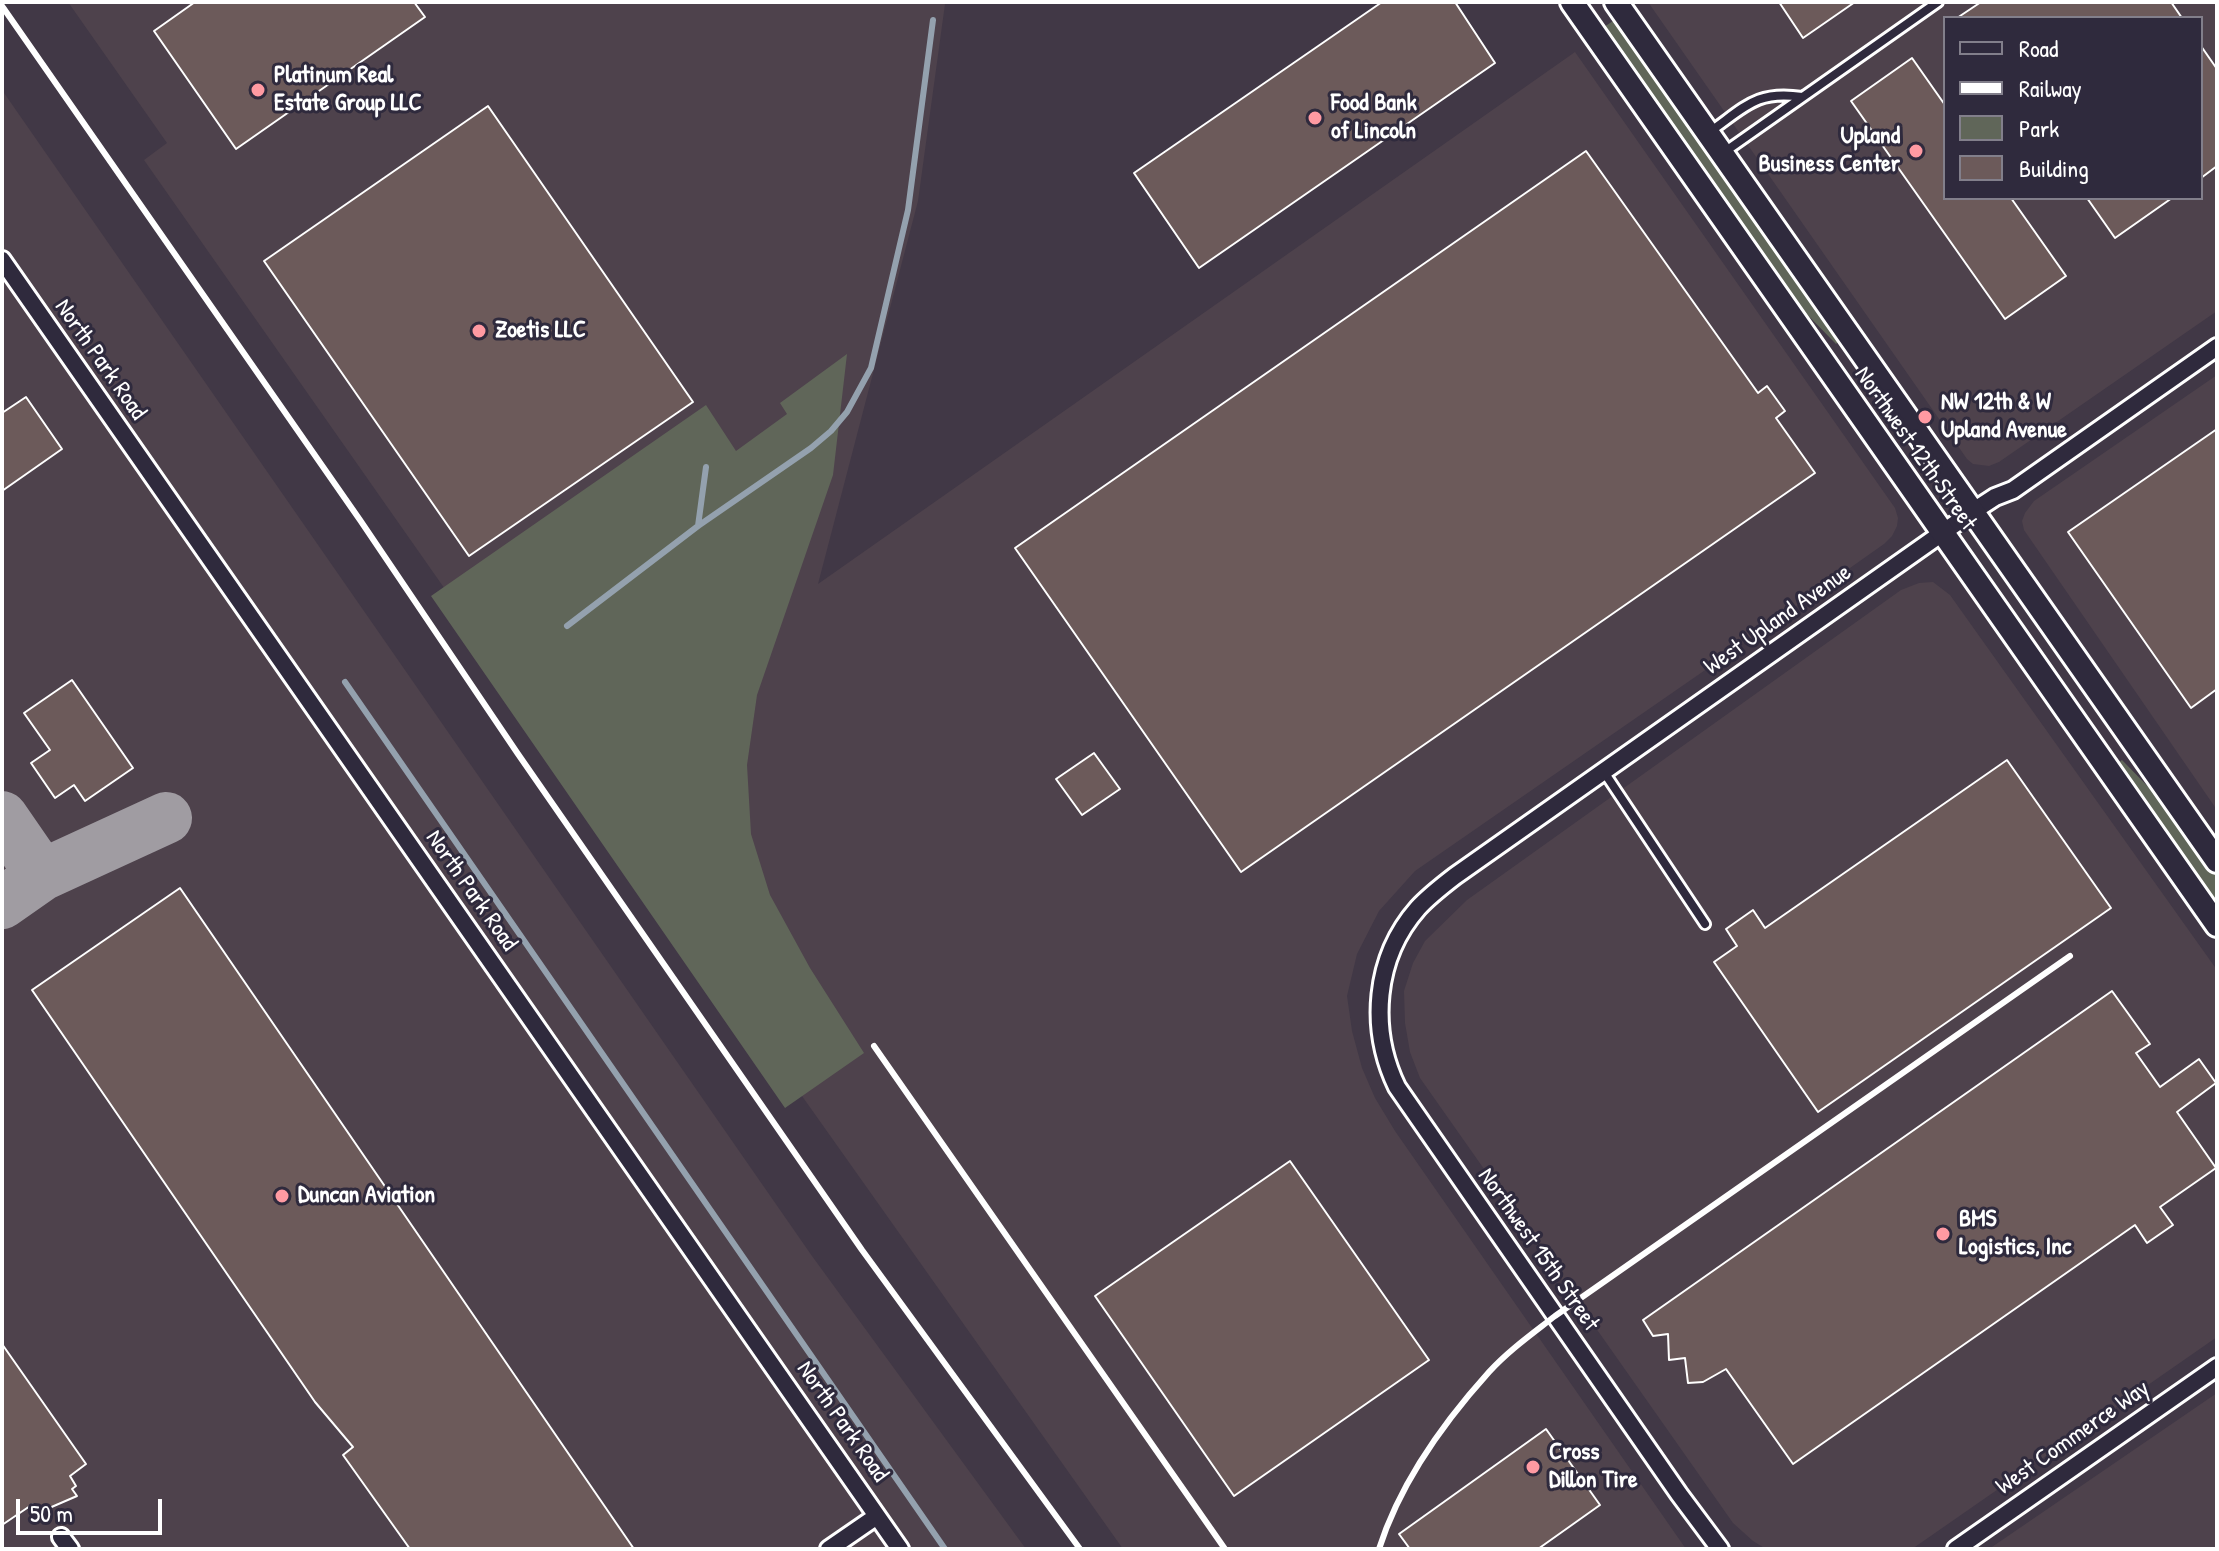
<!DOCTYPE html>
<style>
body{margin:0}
#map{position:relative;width:2219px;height:1551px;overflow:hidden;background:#413846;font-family:"Patrick Hand",sans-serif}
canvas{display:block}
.frame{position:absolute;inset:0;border:4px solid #fff;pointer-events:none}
.legend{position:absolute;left:1943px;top:16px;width:260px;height:184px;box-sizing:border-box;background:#2f2a3d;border:2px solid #827f8b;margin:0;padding:10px 14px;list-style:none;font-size:24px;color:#fff}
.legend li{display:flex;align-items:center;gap:16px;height:40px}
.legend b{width:40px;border:2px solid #827f8b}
.scale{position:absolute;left:16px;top:1499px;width:146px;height:36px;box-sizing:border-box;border:4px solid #fff;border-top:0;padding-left:10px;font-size:24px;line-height:28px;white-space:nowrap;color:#fff;-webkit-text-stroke:6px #2f2a3d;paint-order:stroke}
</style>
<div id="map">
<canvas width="2219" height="1551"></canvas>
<div class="frame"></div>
<ul class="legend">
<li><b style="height:10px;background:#2f2a3d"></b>Road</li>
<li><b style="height:10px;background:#fff"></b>Railway</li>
<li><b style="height:22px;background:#606659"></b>Park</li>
<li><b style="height:22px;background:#6c5a5a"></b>Building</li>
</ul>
<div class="scale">50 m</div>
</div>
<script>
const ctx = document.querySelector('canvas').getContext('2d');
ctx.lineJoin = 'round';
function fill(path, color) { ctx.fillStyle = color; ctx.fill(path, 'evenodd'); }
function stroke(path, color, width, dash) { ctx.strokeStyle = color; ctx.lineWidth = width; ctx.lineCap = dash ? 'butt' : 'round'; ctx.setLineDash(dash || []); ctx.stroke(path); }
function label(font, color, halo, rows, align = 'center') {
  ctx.font = font + ' "Patrick Hand",sans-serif'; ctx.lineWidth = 6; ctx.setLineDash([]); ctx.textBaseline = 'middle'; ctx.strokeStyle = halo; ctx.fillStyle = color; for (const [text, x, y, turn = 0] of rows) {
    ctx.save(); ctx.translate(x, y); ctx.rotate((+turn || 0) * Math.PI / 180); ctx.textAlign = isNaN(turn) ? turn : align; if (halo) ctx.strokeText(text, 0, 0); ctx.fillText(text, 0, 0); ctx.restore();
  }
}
const built = new Path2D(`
 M68 2H927L945 4 918 201 818 584 1575 52 1895 508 1898 518 1897 526 1892 536 1884 544 1711 666 1415 871 1379 911 1357 954 1347 996 1352 1031 1362 1068 1375 1098 1395 1131 1686 1549H1123L656 890 144 160 167 143Z
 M1648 2H2217V311L1999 462 1989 466 1973 464 1967 459ZM1945 18H2201V198H1945Z
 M2 90 812 1256 1026 1549H2Z
 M2217 375V810L2024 530 2022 521 2025 513 2034 501Z
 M1933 582 1950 595 2217 970V1337L1912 1549H1766L1753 1541 1733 1523 1420 1078 1410 1052 1405 1023 1404 991 1413 963 1425 941 1467 900 1901 590 1919 583Z
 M2217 1393V1549H1989Z`);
const green = new Path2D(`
 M1613 21 1631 40 1840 340 1836 344 1793 300 1604 27Z
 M847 354 833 475 757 695 747 765 751 834 770 895 810 968 864 1053 785 1108 431 596 706 405 736 451 787 414 780 403Z
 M2122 760 2163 802 2217 876V903L2119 762Z`);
const stream = new Path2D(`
 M698 526 706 467
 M567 626 698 526 811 448 831 431 847 412 871 368 908 210 933 20
 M345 682 945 1549`);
const taxiway = new Path2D(`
 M2 817 42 875
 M2 903 42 875 166 818`);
const building = new Path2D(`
 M195 2H414L425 17 236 149 154 31Z
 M1382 2H1455L1495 63 1199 268 1134 173Z
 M1779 2H1855L1803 38Z
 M1981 2H2171L2182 18H1957Z
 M2201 46 2217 69V166L2201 178Z
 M1912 58 1945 105V198H2011L2066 276 2005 319 1851 101Z
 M488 106 693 402 469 556 264 261Z
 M1586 151 1758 393 1767 386 1785 411 1776 418 1815 473 1241 872 1015 548Z
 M2087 198H2172L2115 238Z
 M26 397 62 449 2 491V413Z
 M2217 429V689L2191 708 2068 532Z
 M72 680 133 768 85 801 74 785 55 798 31 763 50 750 24 713Z
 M1094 753 1120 789 1082 815 1056 779Z
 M2007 760 2111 908 1818 1112 1714 962 1737 946 1726 929 1753 910 1765 928Z
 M180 888 634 1549H410L343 1455 353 1447 315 1402 32 990Z
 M2112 991 2150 1044 2136 1053 2160 1087 2199 1059 2216 1083 2177 1112 2216 1168 2160 1207 2173 1225 2147 1243 2135 1225 1793 1464 1726 1369 1703 1382 1688 1383 1685 1358 1669 1360 1668 1334 1653 1336 1643 1320Z
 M1290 1161 1429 1360 1234 1496 1095 1296Z
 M2 1344 86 1464 70 1476 76 1486 72 1489 77 1496 40 1512 33 1504 2 1525Z
 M1546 1429 1600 1505 1538 1549H1410L1399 1534Z`);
const service = new Path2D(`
 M1711 131C1745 107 1757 90 1802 97
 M1723 153 1938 2
 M1604 772 1705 924`);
const minor = new Path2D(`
 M2 260 900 1549
 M61 1537 70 1549
 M829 1549 877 1516
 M1720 1549 1679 1494 1397 1087C1369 1029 1374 958 1418 908 1429 896 1442 886 1455 876L1972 512 1995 497 2013 490 2217 347
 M1956 1549 2217 1367`);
const secondary = new Path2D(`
 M1572 2 2217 925
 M1616 2 2217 861`);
const rail = new Path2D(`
 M2 6 360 520 518 754 862 1250 1080 1549
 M874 1046 1225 1549
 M1379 1549C1400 1483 1443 1423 1489 1372 1508 1351 1532 1334 1555 1316L2070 956`);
const markers = [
 [258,90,8,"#ff9aa2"],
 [1315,118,8,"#ff9aa2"],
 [1916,151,8,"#ff9aa2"],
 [479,331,8,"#ff9aa2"],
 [1925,417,8,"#ff9aa2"],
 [282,1196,8,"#ff9aa2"],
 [1943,1234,8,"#ff9aa2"],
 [1533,1467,8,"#ff9aa2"]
];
const poiNames = [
 ["Platinum Real",274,76],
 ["Estate Group LLC",274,104],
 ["Food Bank",1331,104],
 ["of Lincoln",1331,132],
 ["Upland",1900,137,"right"],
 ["Business Center",1900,165,"right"],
 ["Zoetis LLC",495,331],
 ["NW 12th & W",1941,403],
 ["Upland Avenue",1941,431],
 ["Duncan Aviation",298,1196],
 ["BMS",1959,1220],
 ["Logistics, Inc",1959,1248],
 ["Cross",1549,1453],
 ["Dillon Tire",1549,1481]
];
const streetNames = [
 ["North Park Road",100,360,55],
 ["Northwest 12th Street",1915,449,55],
 ["West Upland Avenue",1778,620,-35],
 ["North Park Road",471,891,55],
 ["Northwest 15th Street",1538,1250,55],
 ["North Park Road",842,1422,55],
 ["West Commerce Way",2073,1438,-35]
];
fill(built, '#4e424c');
fill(green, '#606659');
stroke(stream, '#94a1ae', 6);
stroke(taxiway, '#a09ca2', 52);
fill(building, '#6c5a5a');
stroke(building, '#fff', 2);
stroke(service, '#fff', 14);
stroke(minor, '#fff', 22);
stroke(secondary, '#fff', 28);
stroke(service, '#2f2a3d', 8);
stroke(minor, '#2f2a3d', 16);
stroke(secondary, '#2f2a3d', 22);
stroke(rail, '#fff', 6);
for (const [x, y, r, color] of markers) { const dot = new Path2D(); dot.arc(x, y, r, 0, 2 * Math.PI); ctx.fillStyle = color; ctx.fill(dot); stroke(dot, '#2f2a3d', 3); }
label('bold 24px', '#fff', '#2f2a3d', poiNames, 'left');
label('24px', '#fff', '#2f2a3d', streetNames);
</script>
